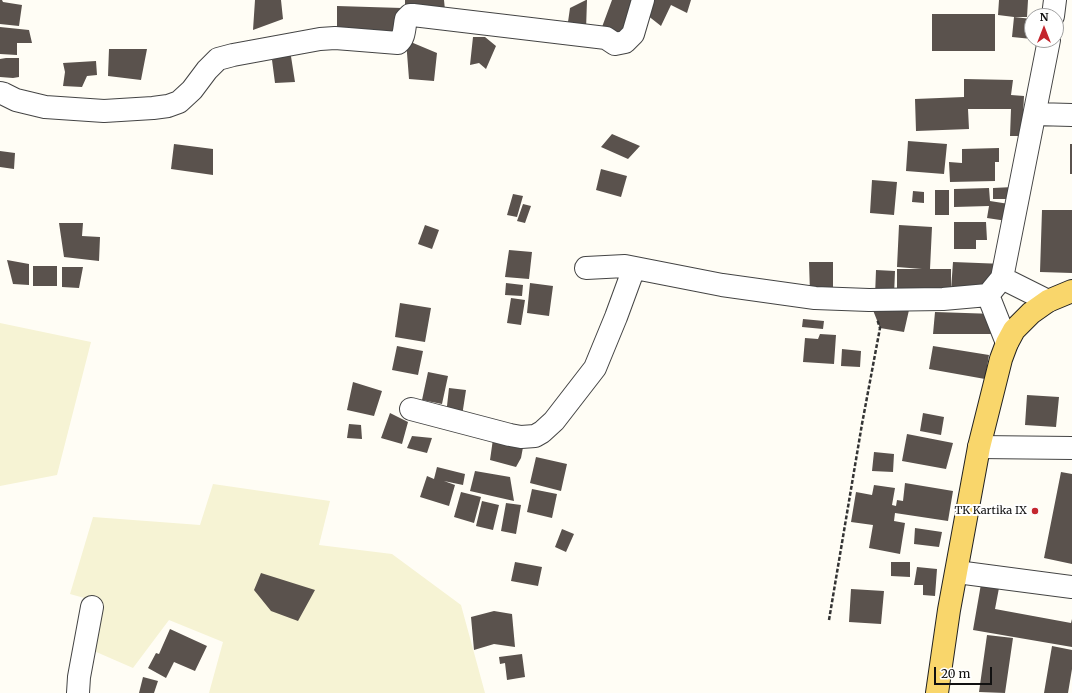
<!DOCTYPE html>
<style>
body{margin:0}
#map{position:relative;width:1072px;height:693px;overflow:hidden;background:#fffdf5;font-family:Merriweather,serif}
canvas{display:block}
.north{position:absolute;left:1024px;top:8px;width:40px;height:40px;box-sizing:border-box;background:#fff;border:1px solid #a0a0a0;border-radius:50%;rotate:0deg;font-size:11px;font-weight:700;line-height:16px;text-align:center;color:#111}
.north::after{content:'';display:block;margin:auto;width:14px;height:18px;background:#c4262e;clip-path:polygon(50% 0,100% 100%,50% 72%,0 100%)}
.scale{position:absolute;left:934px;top:667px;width:58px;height:18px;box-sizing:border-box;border:2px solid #111;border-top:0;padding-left:5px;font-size:12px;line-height:14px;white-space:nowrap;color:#111;-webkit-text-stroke:3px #fff;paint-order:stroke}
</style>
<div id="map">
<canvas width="1072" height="693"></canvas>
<div class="north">N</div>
<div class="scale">20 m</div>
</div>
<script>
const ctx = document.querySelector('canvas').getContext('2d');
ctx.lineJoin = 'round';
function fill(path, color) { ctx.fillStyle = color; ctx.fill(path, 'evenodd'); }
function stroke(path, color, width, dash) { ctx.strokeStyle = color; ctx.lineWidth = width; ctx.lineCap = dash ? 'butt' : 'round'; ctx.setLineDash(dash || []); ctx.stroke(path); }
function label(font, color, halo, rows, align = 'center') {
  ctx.font = font + ' Merriweather,serif'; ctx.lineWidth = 4; ctx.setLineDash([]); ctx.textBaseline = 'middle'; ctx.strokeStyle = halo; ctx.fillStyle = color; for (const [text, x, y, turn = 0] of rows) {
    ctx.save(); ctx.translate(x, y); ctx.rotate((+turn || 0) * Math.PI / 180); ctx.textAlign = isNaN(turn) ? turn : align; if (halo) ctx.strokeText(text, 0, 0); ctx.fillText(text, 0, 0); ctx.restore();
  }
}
const farmland = new Path2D(`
 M0 323 91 342 57 475 0 486Z
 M213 484 330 501 319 545 392 554 461 605 485 693H209L223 642 169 620 133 668 94 651 102 603 70 594 93 517 200 525Z`);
const building = new Path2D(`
 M0 0H2L3 2 22 5 19 26 0 24Z
 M255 0H281L283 19 253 30Z
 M405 0H444L445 10 405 6Z
 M586 0H587L586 30 567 29 570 8Z
 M612 0H634L619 38 602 27Z
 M651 0H691L687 13 671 5 661 26 647 15Z
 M999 0H1028L1027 17H1014L998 15Z
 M337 6 402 8 397 37 337 32Z
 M932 14H995V51H932Z
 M1014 17 1032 19V39L1012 37Z
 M0 27 29 30 32 43H17V55L0 54Z
 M473 37H485L496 46 486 69 479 63 470 65Z
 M406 40 437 53 434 81 409 79Z
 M109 49H147L141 80 108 76Z
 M290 50 295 82 275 83 272 60Z
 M6 58H19V77L13 78 0 77V59Z
 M96 61 97 75 87 76 82 87 63 86 65 72 63 63Z
 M964 79 1013 80 1011 95 1024 96 1022 136H1010L1011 109H968L969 129 916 131 915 99 964 97Z
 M612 134 640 146 628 159 601 147Z
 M908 141 947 144 944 174 906 171Z
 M174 144 213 149V175L171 169Z
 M1070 144H1072V174H1070Z
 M999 148V162H995V181L950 182 949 162 962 163V149Z
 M0 151 15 153 14 169 0 167Z
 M601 169 627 176 621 197 596 190Z
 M872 180 897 182 894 215 870 213Z
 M1013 187V199H993V188Z
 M989 188 990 201 1009 204 1007 221 987 218 989 206 954 207V189Z
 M935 190H949V215H935Z
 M913 191 924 192V203L912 202Z
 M513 194 523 196 517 217 507 215Z
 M523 204 531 206 525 223 517 221Z
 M1042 210H1072V273L1040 272Z
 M954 222H986L987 240H976V249H954Z
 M59 223H83L82 236 100 237 99 261 64 257Z
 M425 225 439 230 432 249 418 244Z
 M899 225 932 227 930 269H951V290L953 262 1004 264 1002 298 951 295 897 299V269H922L897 267Z
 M509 250 532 252 529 279 505 277Z
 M7 260 29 264V285L13 284Z
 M809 262H833V292L810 293Z
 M33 266H57V286H33Z
 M62 267H83L79 288 62 287Z
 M876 270 895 271 894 296H875Z
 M506 283 523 285 522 296 505 295Z
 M530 283 553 286 549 316 527 313Z
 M511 298 525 300 521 325 507 323Z
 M869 300 909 310 904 332 880 328Z
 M400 303 431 308 425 342 395 337Z
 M935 312 995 314 996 334H933Z
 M803 319 824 321 823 329 802 327Z
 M820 334 836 335 834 364 803 362 805 338 818 339Z
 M397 346 423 351 418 375 392 370Z
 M933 346 989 355 985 379 929 369Z
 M842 349 861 351 860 367 841 366Z
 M428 372 448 376 442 404 422 400Z
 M353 382 382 391 374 416 347 410Z
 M449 388 466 390 462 416 446 415Z
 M1027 395 1059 397 1056 427 1025 425Z
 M390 413 408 422 402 444 381 438Z
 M923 413 944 417 941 435 920 431Z
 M349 424 361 425 362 439 347 438Z
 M907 434 953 443 946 469 902 461Z
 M412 436 432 438 427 453 407 448Z
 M493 439 524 442 521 458 516 467 490 460Z
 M874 452 894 454 893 472 872 471Z
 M536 457 567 464 561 491 530 483Z
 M437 467 465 474 463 485 444 481 455 485 449 506 420 497 427 476 434 479Z
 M475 471 510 477 514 501 470 491Z
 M1061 472 1072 474V564L1044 558Z
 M905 483 953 491 948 521 895 513 894 521 905 523 900 554 869 548 873 525 851 522 856 492 872 495 874 485 895 488 892 505 896 506 897 500 903 501Z
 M532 489 557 494 552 518 527 512Z
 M461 492 481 497 474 523 454 517Z
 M482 501 499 505 493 530 476 526Z
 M506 503 521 505 516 534 501 531Z
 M915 528 942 532 939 547 914 544Z
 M562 529 574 534 566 552 555 547Z
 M515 562 542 567 538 586 511 581Z
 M891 562H910V577L891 576Z
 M917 567 937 569 935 596 923 595V585H914Z
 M261 573 315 590 298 621 271 611 254 590Z
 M981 584 999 588 995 609 1071 623 1072 619V647L973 630Z
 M851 589 884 591 881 624 849 622Z
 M494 611 512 614 515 647 494 644 474 650 471 617Z
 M170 629 207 646 195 671 174 662 166 678 148 668 156 653 159 654Z
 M987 635 1013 638 1005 693 979 692Z
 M1052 646 1072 650V669L1068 693H1044Z
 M522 654 525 677 507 680 505 663 500 664 499 657Z
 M143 677 158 681 154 693H139Z`);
const path = new Path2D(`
 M829 620 862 424 880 328 877 319`);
const minor = new Path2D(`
 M1053 16 1055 0
 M0 93 4 94 16 100 45 107 104 111 153 108 168 106 179 102 192 90 207 70 218 59 233 55 320 39 335 38 348 39 398 43C405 38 404 27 406 19L410 15H413L606 38 615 44 625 42 633 34 643 0
 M1035 114 1072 115
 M586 268 625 266 722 285 815 298 869 300 943 299 988 295 1002 278 1049 40
 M1002 278 1048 301
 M988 295 1007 343
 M411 409 510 435 521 437 535 436 542 432 554 421 595 368 616 317 634 268
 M979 447 1072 448
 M957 572 1072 587
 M78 693 79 677 92 607`);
const major = new Path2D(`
 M937 693 949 610 979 447 1001 359 1007 343 1014 330 1031 313 1048 301 1072 291`);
const markers = [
 [1035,511,4,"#c4262e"]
];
const poiNames = [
 ["TK Kartika IX",1027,511]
];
fill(farmland, '#f6f3d4');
fill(building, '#5a524d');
stroke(minor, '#444', 24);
stroke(major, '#222', 24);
stroke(path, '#333', 2.5, [4, 2]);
stroke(minor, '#fff', 22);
stroke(major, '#f9d66b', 22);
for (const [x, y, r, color] of markers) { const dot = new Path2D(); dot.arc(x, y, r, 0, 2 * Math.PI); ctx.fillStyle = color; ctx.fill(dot); stroke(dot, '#fff', 1.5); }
label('11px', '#111', '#fff', poiNames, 'right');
</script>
